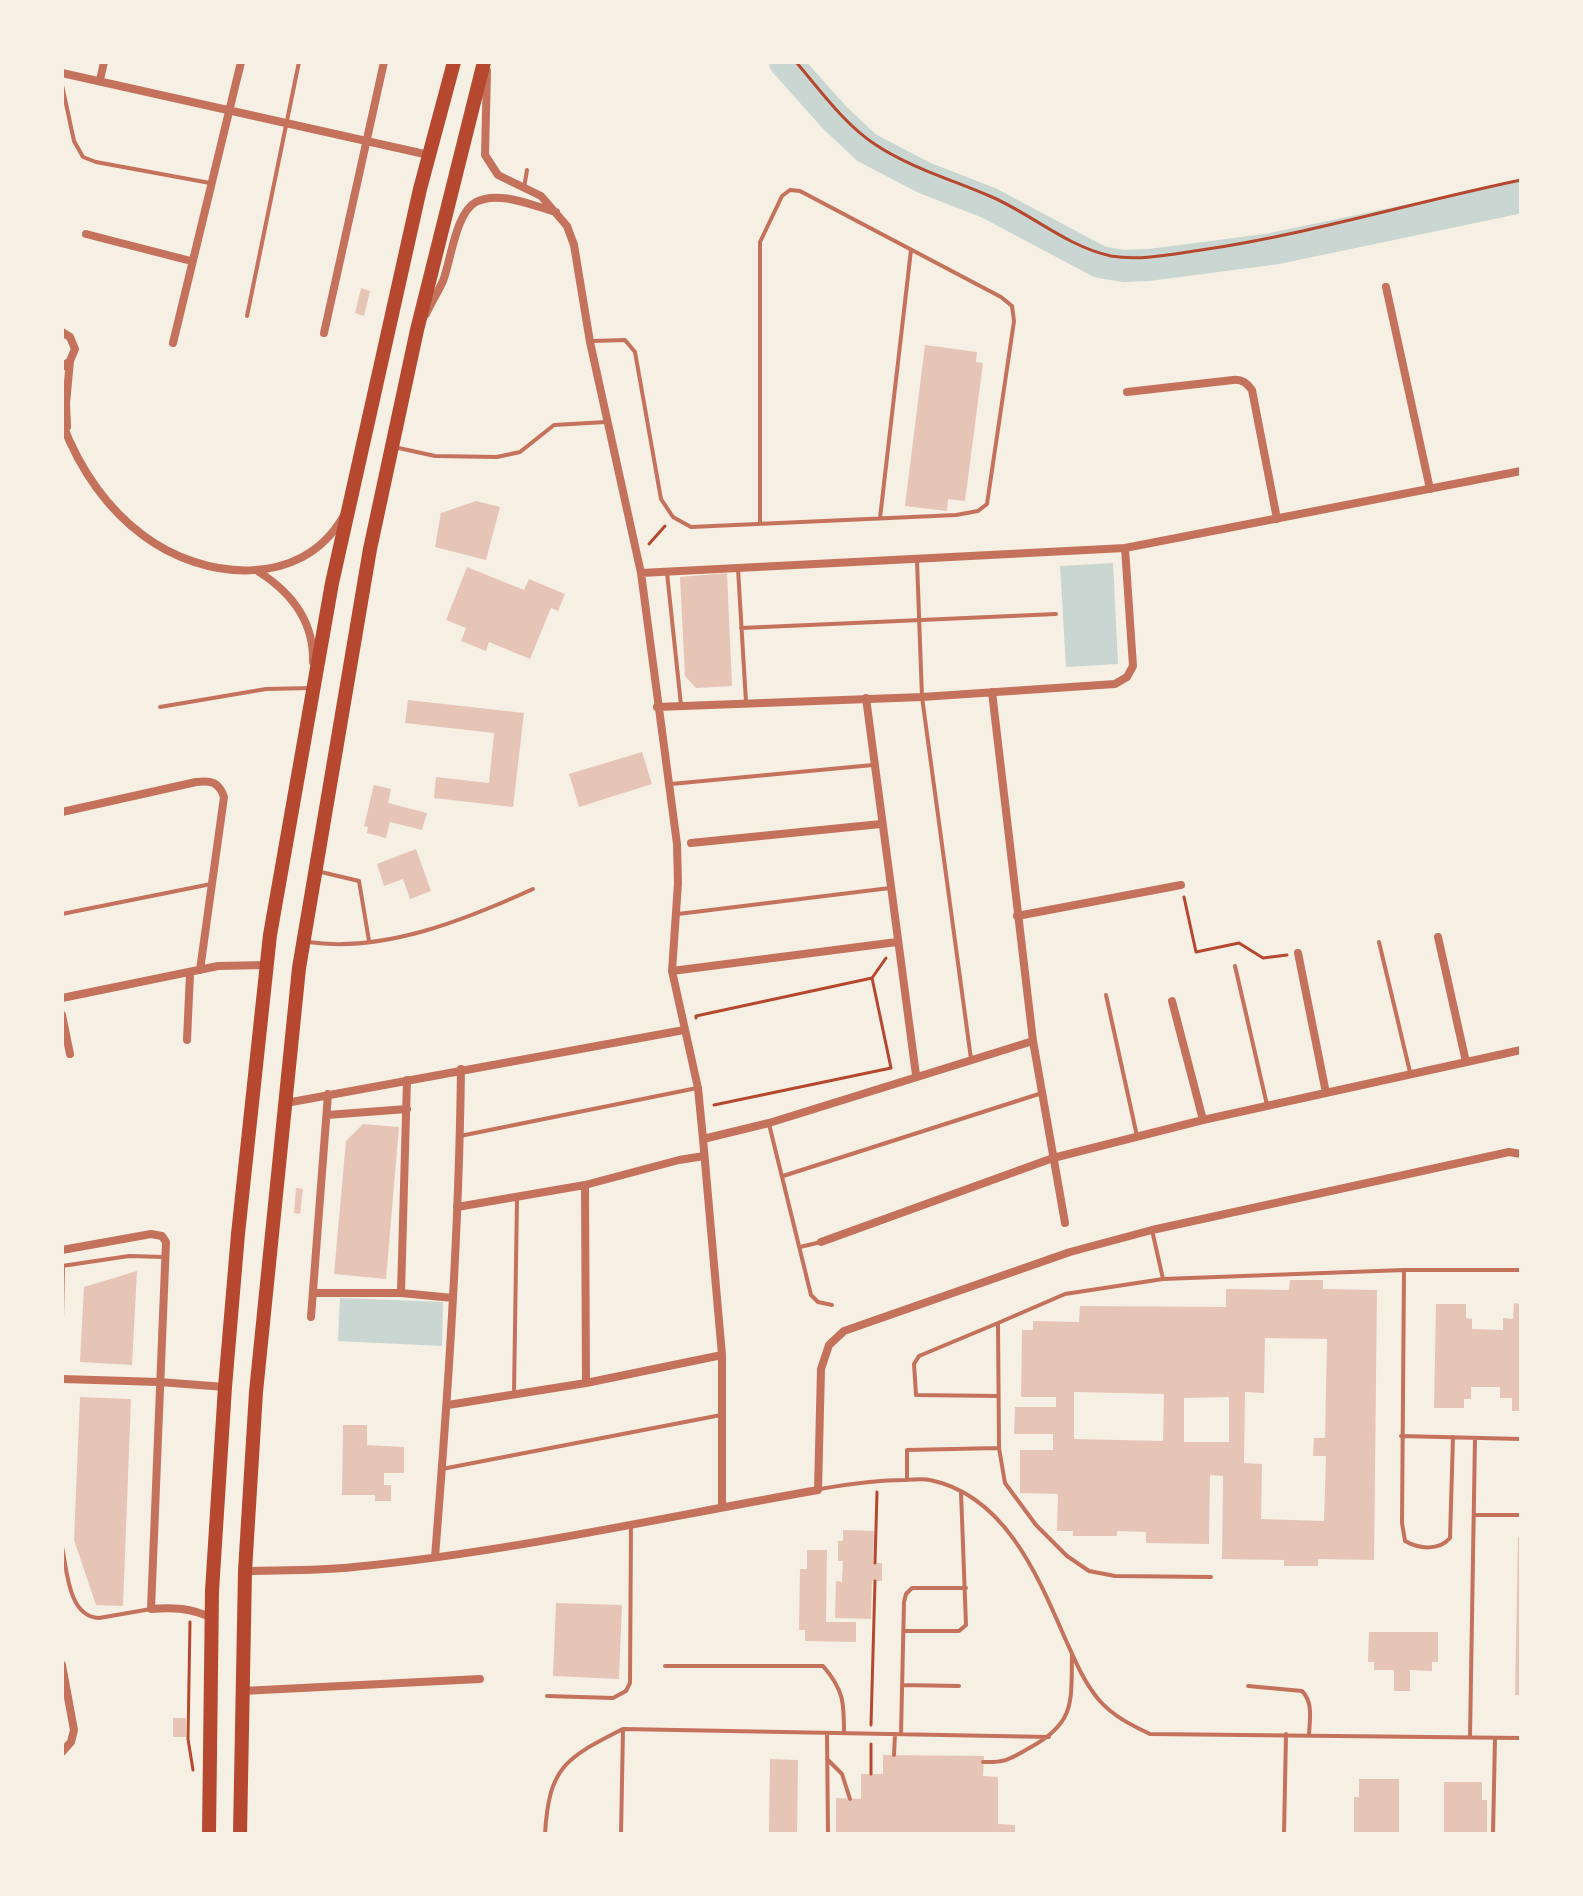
<!DOCTYPE html>
<style>
body{margin:0}
#map{position:relative;width:1583px;height:1896px;overflow:hidden;background:#f6efe4;font-family:"Titillium Web",sans-serif}
canvas{display:block}
.frame{position:absolute;inset:0;border:64px solid #f6efe4;pointer-events:none}
</style>
<div id="map">
<canvas width="1583" height="1896"></canvas>
<div class="frame"></div>
</div>
<script>
const ctx = document.querySelector('canvas').getContext('2d');
ctx.lineJoin = 'round';
function fill(path, color) { ctx.fillStyle = color; ctx.fill(path, 'evenodd'); }
function stroke(path, color, width, dash) { ctx.strokeStyle = color; ctx.lineWidth = width; ctx.lineCap = dash ? 'butt' : 'round'; ctx.setLineDash(dash || []); ctx.stroke(path); }
const water = new Path2D(`
 M1113 563 1118 664 1066 667 1060 566Z
 M340 1298 443 1302 442 1346 338 1341Z`);
const river = new Path2D(`
 M785 62 835 118 867 148 925 178 989 203 1100 262 1124 266 1149 265 1272 249 1521 197`);
const building = new Path2D(`
 M361 288 370 291 364 316 355 313Z
 M925 345 977 352 976 362 983 363 965 501 948 499 947 511 905 506Z
 M476 501 500 507 486 560 435 547 441 513Z
 M467 567 524 590 529 579 565 594 558 611 551 608 530 659 489 642 486 651 461 641 466 628 446 620Z
 M727 573 732 686 696 688 685 676 680 577Z
 M408 700 524 713 513 807 434 798 436 777 489 783 494 733 405 723Z
 M642 752 652 784 579 807 569 774Z
 M374 785 391 789 388 803 427 813 422 830 390 822 386 838 367 833 368 827 364 826Z
 M416 849 431 891 410 899 403 879 384 886 377 864Z
 M363 1124 399 1127 386 1279 334 1274 346 1141Z
 M296 1188 303 1189 300 1214 294 1213Z
 M137 1271 132 1365 80 1362 84 1287Z
 M1290 1280H1323V1289L1377 1290 1374 1560 1318 1559V1566H1284V1560L1222 1559 1223 1476 1210 1475 1209 1544 1146 1543V1532L1117 1531V1536H1073V1531H1057L1058 1494 1020 1493V1450H1053V1434H1014L1015 1407H1056V1397H1021L1022 1330H1033V1321L1079 1322 1080 1306 1226 1307V1289L1289 1290ZM1265 1338 1327 1339 1325 1438H1314L1313 1456H1326L1324 1521 1261 1519 1262 1464 1244 1463 1245 1392 1264 1393ZM1074 1392 1164 1394 1163 1441 1074 1439ZM1229 1397V1442H1184V1398Z
 M1514 1303 1521 1304V1411H1512V1398H1500V1387H1471V1399H1464V1408H1434L1436 1304H1466V1318L1472 1319V1329L1503 1330V1318L1513 1319Z
 M80 1397 131 1399 123 1606 96 1605 74 1540Z
 M343 1425H367V1445L404 1447V1473H384V1485H391V1501H375V1495H342Z
 M843 1530 874 1531 873 1563H882V1581H872L871 1619 835 1618 836 1581 842 1582 843 1561H838V1541H843Z
 M1518 1537H1521V1695H1515Z
 M807 1550H827L826 1622H856V1642L805 1641V1630H799L800 1569H807Z
 M556 1603 622 1605 619 1679 553 1676Z
 M1369 1632H1438V1662H1432V1671L1410 1670V1691H1394V1670H1374V1662H1368Z
 M173 1718H186V1737H173Z
 M883 1755 984 1756 983 1776 998 1777V1824L1015 1825V1834H836V1798L861 1799V1774H883Z
 M770 1759 798 1760 797 1833 769 1832Z
 M1359 1779H1399V1834H1354V1797H1359Z
 M1444 1782H1482V1800H1487V1834H1444Z`);
const path = new Path2D(`
 M796 62C820 90 845 125 876 145 911 168 953 180 992 197 1031 214 1068 247 1111 256 1141 261 1172 254 1201 250 1310 234 1414 202 1521 180
 M649 544 665 526
 M1184 897 1196 952 1239 943 1263 958 1287 955
 M872 978 886 958
 M696 1018V1016L872 978 891 1068 714 1105
 M875 1563 877 1492
 M190 1622 188 1739 193 1770
 M871 1725 875 1581
 M871 1774V1744`);
const service = new Path2D(`
 M62 85 74 141 83 157 96 162 210 183
 M524 188 527 170
 M247 316 299 62
 M592 341 625 340 635 352 661 499 673 517 691 527 956 515 978 511 987 504 1014 321 1012 306 1001 297 800 191 790 190 782 196 760 242V523
 M394 447 435 456 497 457 520 452 554 425 606 422
 M880 518 911 250
 M917 561 922 697 971 1059
 M738 569 746 702
 M667 573 681 705
 M741 628 1056 614
 M160 707 266 689 312 688
 M671 784 873 765
 M321 872 359 881 369 941
 M62 914 211 884
 M678 914 890 888
 M308 942C383 953 465 920 533 889
 M1379 942 1410 1072
 M1235 966 1267 1105
 M1106 995 1137 1136
 M769 1124 811 1295 818 1302 832 1305
 M460 1136 697 1088
 M783 1176 1042 1093
 M1152 1230 1163 1279
 M800 1247 821 1242
 M62 1266 129 1256 165 1257
 M1404 1270 1402 1523 1405 1541C1419 1549 1439 1551 1450 1538L1453 1437
 M62 1319 63 1266
 M514 1393 517 1198
 M998 1396 916 1395 914 1364 919 1356 998 1323
 M1401 1436 1521 1439
 M442 1469 721 1415
 M907 1479V1450L999 1448
 M820 1489C849 1484 876 1480 905 1480 913 1480 922 1478 930 1480 1004 1495 1037 1574 1064 1636 1074 1658 1083 1681 1099 1700 1113 1716 1131 1725 1150 1734L1521 1738
 M1474 1515H1521
 M62 1547C67 1569 68 1617 99 1618L151 1609
 M1211 1577 1115 1576 1089 1571 1067 1556 1036 1525 1005 1483 999 1448 998 1323 1065 1294 1163 1279 1404 1270H1521
 M904 1631H959L966 1625 961 1492
 M665 1666H823C844 1690 844 1703 844 1733
 M902 1685 959 1686
 M1248 1686 1302 1691C1313 1702 1310 1719 1309 1734
 M547 1696 613 1698 626 1691 630 1683 631 1525
 M827 1733 828 1834
 M901 1734 904 1602 906 1594 912 1588H966
 M1470 1737 1475 1438
 M894 1755 895 1734
 M827 1759 842 1774 850 1799
 M983 1762C1007 1763 1011 1758 1031 1747 1076 1722 1071 1701 1072 1655
 M545 1834C549 1766 566 1758 623 1729L1049 1737
 M621 1834 623 1729
 M1284 1834 1286 1734
 M1493 1834 1495 1738`);
const minor = new Path2D(`
 M487 71 485 155 498 175 541 196 567 226 574 245 590 342 641 573 677 844 678 883 672 971 698 1088 703 1139 722 1355V1507
 M62 73 429 155
 M100 80 104 62
 M86 234 191 261
 M1386 287 1430 489
 M426 314C431 303 438 292 443 281 451 260 456 212 476 202 499 190 533 206 556 212
 M62 332 70 337 75 349 70 361 62 367
 M324 333 384 62
 M173 343 241 62
 M1127 392 1233 380C1242 379 1247 383 1252 390L1277 519
 M62 423C79 467 106 508 144 536 203 580 301 590 343 517
 M67 427 66 403 70 361
 M259 572C292 593 314 622 313 662
 M641 573 1125 548 1521 471
 M992 692 1033 1041 1065 1223
 M866 698 916 1075
 M657 707 922 697 1115 684 1127 677 1133 666 1125 548
 M62 812 196 782C211 780 219 782 224 797L200 970
 M691 843 881 824
 M1017 916 1181 885
 M1438 937 1466 1062
 M1298 953 1326 1093
 M672 971 897 942
 M62 998 218 966 266 965
 M1172 1001 1203 1120
 M62 1015 70 1054
 M187 1040 190 973
 M286 1103 684 1030
 M327 1115 407 1109
 M703 1139 769 1123 1033 1041
 M585 1185 586 1383
 M457 1207 585 1185 679 1160 704 1156
 M821 1242 1053 1158 1203 1120 1521 1050
 M62 1250 151 1234 162 1236 166 1242 151 1609C173 1607 191 1608 212 1618
 M313 1293H401L453 1298
 M401 1293 407 1080
 M311 1317 328 1094
 M62 1379 159 1382 225 1387
 M448 1405 586 1383 722 1355
 M435 1557C448 1394 459 1232 461 1069
 M245 1571C281 1570 318 1571 354 1567 510 1552 664 1517 818 1490L821 1369 829 1345 844 1331 1070 1252 1152 1230 1509 1152 1521 1154
 M62 1665 74 1730 71 1742 62 1752
 M242 1691 480 1679`);
const trunk = new Path2D(`
 M209 1834 212 1591 225 1387 238 1234 270 935 332 583 420 189 454 62
 M240 1834 245 1571 256 1392 299 968 370 549 417 330 484 62`);
fill(water, '#c9d6d2');
stroke(river, '#c9d6d2', 32);
fill(building, '#e6c5b7');
stroke(path, '#b5482f', 3);
stroke(service, '#c5725c', 4);
stroke(minor, '#c5725c', 8);
stroke(trunk, '#b5482f', 14);
</script>
